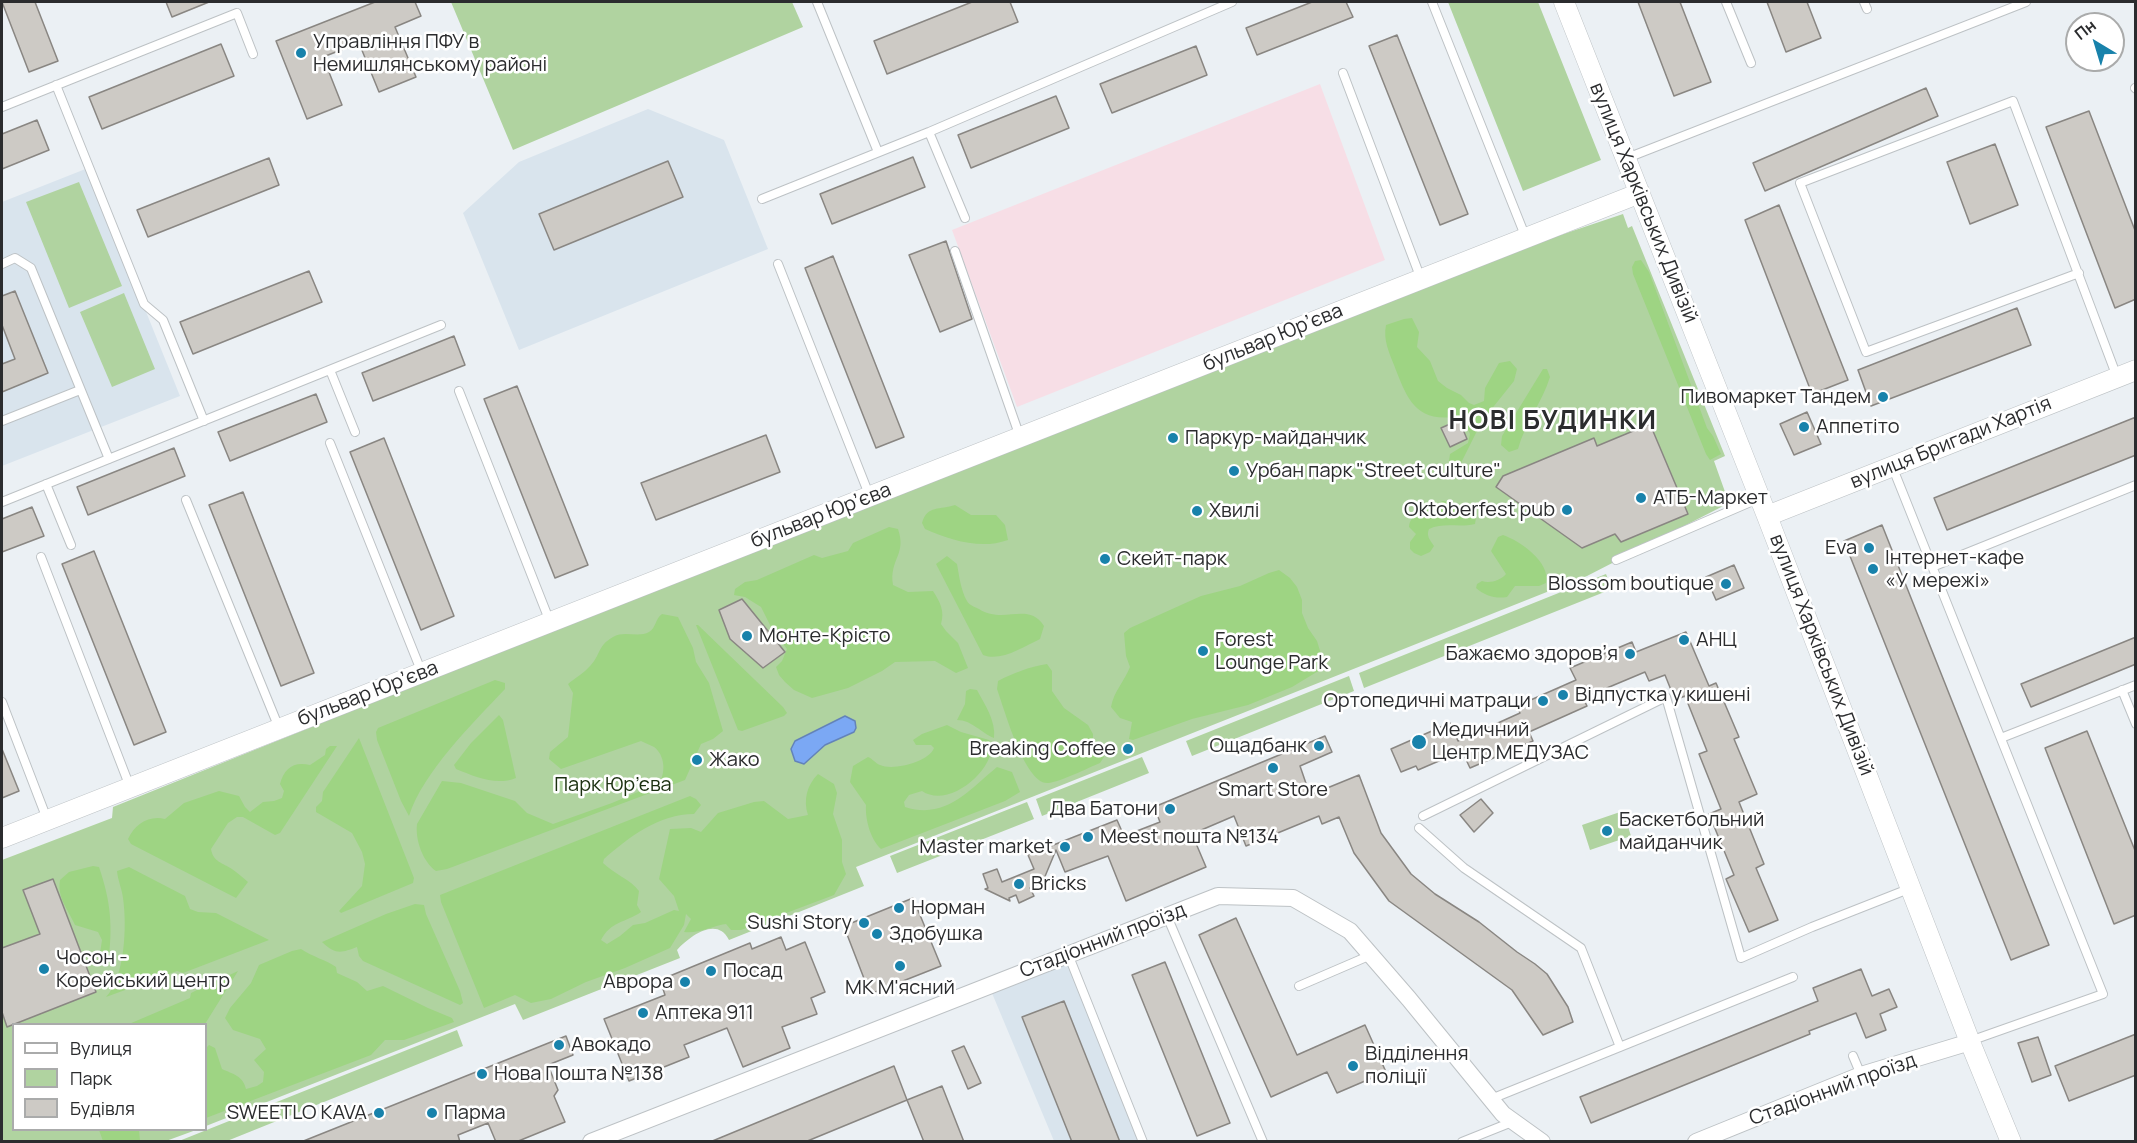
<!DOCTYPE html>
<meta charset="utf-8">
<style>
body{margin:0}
#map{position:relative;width:2137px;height:1143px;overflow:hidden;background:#ebf0f4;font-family:Manrope,sans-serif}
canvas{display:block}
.frame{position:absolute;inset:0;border:3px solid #2b2c2e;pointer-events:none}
.legend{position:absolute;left:12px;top:1023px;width:195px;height:108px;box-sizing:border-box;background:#fff;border:2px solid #aaabab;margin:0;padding:8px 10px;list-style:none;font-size:18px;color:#2b2c2e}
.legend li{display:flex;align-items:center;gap:12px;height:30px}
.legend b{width:30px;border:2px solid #aaabab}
.north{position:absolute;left:2065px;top:12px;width:60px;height:60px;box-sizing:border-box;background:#fff;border:2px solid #aaabab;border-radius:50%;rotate:322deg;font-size:16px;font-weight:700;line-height:24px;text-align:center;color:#2b2c2e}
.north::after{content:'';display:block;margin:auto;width:21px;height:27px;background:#1882ab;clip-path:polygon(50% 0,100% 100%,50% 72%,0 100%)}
</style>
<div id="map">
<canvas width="2137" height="1143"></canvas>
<div class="frame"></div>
<ul class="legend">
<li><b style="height:8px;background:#fff"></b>Вулиця</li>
<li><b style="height:16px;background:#b0d3a0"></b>Парк</li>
<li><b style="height:16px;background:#cdcac5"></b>Будівля</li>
</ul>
<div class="north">Пн</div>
</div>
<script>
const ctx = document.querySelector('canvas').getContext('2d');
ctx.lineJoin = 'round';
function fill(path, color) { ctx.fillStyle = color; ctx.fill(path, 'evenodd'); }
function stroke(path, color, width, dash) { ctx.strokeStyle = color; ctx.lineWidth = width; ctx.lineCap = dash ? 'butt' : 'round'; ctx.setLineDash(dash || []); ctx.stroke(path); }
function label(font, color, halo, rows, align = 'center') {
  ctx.font = font + ' Manrope,sans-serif'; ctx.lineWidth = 5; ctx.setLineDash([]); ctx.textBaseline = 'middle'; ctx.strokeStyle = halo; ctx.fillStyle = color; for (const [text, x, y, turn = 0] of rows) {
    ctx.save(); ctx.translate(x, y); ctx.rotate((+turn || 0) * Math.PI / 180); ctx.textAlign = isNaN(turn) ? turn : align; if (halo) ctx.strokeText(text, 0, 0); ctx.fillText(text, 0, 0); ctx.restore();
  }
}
const industrial = new Path2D(`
 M1320 84 1385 260 1017 407 952 230Z`);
const built = new Path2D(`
 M648 109 724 140 768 249 519 350 463 213 519 162Z
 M88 168 180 396 2 466V202Z
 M1068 954 1143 1141H1054L989 986Z`);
const green = new Path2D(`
 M451 2H792L803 27 513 150Z
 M1448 2H1538L1601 160 1523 191Z
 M79 182 122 286 69 308 26 202Z
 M1623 214 1628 228 1632 226 1725 456 1714 461 1729 503 1587 576 856 867 864 886 729 940C717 916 690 936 677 950L680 958 523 1020 515 1004 206 1126V1024H14V1130H196L166 1141 2 1142V860L112 818 113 807 537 636 1492 258Z
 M124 293 155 369 112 387 80 312Z
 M1606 574 1612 589 1364 688 1359 673Z
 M1349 676 1354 691 1192 756 1186 741Z
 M1142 757 1149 773 1042 816 1036 799Z
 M1027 802 1034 819 897 873 890 856Z
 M1623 811 1631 836 1590 850 1582 825Z
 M457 1030 463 1046 227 1141H179Z`);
const forest = new Path2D(`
 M1641 260 1649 272 1707 428 1713 436 1721 454 1710 460 1706 454 1633 274 1632 267 1635 261Z
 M1412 318 1419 332 1417 347 1430 361 1438 381 1447 388 1461 395 1469 403 1474 405 1484 401 1485 388 1499 363 1510 361 1517 369 1514 381 1482 421 1459 467H1454L1449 461 1450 454 1468 443 1470 434 1464 421 1459 416C1416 424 1407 399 1394 365 1389 352 1383 340 1386 325L1404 319Z
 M1543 369H1547L1550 377C1542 403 1525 423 1518 449L1509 452 1501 445 1502 436Z
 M1443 501C1457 502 1467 506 1476 518L1475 524C1459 528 1444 522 1429 529 1426 536 1430 540 1434 546L1430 552 1421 556 1414 553 1410 549V542L1416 534 1409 527C1410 512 1431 507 1443 501Z
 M955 505 971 515H996L1005 525 1008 540C980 550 951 540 925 529L922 523C927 505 940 510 955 505Z
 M889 527 898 529C907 555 889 559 893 585L908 592 933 591C940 602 945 611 941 624L946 631 958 643 968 668 956 673 935 661 895 662 882 671 848 688 812 698 794 690 785 682 779 675 776 667 782 661 787 649 773 631 761 607 745 597 734 595 735 589 745 582 757 580 814 555 822 558 848 551 853 543Z
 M1503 535C1520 541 1551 562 1546 583L1539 586H1515L1507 597C1496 599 1485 596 1476 588L1477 584 1482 581C1490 584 1501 580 1506 574L1491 551 1498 537Z
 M947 556 957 564C959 575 961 591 967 601 969 605 975 607 979 609 1004 625 1028 601 1044 626L1040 639C1023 647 1001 662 983 655L936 564Z
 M1279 570 1290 578 1297 587 1302 600V613L1308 628 1317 641 1325 667 1292 687 1248 705 1192 719 1133 740 1129 739 1132 722 1120 718 1111 707C1114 691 1124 682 1130 667L1126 656 1124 633 1130 628 1201 596 1240 586 1269 573Z
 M662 614 678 617 693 648 696 662 709 683 723 731 713 739 701 744 685 780 447 869 436 871C423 862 415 840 417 824L442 781 461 783 515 801 527 813 553 824 612 803 659 783C666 773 665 755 654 747 650 745 645 743 641 741L561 769 549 759 550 752 568 737 573 693 568 684C575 678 584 673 590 666 601 655 597 646 613 637 624 630 638 638 649 632 656 628 655 619 662 614Z
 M696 625H698L783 707 787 713 784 716 742 731 738 730Z
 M1047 664 1052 671V691L1064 708 1088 725 1093 734V747L1104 757 1100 763C1088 768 1060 782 1048 783 1025 785 1004 708 997 689L998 681C1013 673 1029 667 1047 664Z
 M495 680 505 683V689C473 723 423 772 409 816L401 801 377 740 376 732 378 728Z
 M970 689 977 690C985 705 996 721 994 738 981 733 972 720 957 720L965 704 966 691Z
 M499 715 503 720 516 778C496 786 476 777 456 769L454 765 471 743Z
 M947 725 961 732 989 740 992 744C993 772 948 809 922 791L909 795 904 802 905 807C946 820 969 790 997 767L1012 772 1020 792 1005 801 881 849C870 839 865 818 866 805L850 782 853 766 868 757C873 759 875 763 880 765 893 771 929 762 934 748L931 745H916L913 740 922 734Z
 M359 738 414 878 413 883 341 913 339 911 362 886 365 864 362 852 352 833 316 812V807L322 801 323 792Z
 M330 746H337L280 833 275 835 243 817H237L228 823 211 849C213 862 223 863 232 869 238 873 243 878 248 882L236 898 131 844 128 839C135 824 149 815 165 819L184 803 219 791 239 796 245 807 250 812 263 802 274 801 282 798 284 791 280 784C284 768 294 761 310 765L325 755 326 749Z
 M818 774 834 784 837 793 833 814 842 840V862L846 874 834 895 741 930H731L726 924C712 926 698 934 684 932L691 919 686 914 684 925 670 948 625 968 586 982 551 999 531 1003 515 995 484 1008 441 902 440 895 690 796 696 799 701 805 694 814C659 814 629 837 604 859L603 863C614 874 630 879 639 891L637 905 641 912C625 923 611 921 601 940L607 944 620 936 633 925 645 923 674 910 679 911 674 896 659 879 670 829 691 828 701 832 718 813 754 802 764 801 788 819 808 815C803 800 807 785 818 774Z
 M93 866 99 867C111 902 113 927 108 964L103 966 99 960 102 940 98 932 75 925C68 909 57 898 60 880L69 872Z
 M129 867 185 896 190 909 198 912 216 913 269 940 183 973 177 971 106 997C125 977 127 926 123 898 122 889 118 881 117 871Z
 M415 904 424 905 426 914 460 991 463 1003 460 1005 363 961 359 956 357 947C341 953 336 955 322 942L386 914Z
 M301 949C313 957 326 960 336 967L337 973 357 982 367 991 383 986 428 1008 452 1018 454 1022 404 1040H385L371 1055 206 1118V1048L209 1045 215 1048 222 1069C233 1074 243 1076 246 1089L257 1086 263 1082 264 1072 254 1060 266 1049 260 1039 233 1030 225 1018 230 1008 251 983 259 965 292 951Z
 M238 971 205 1024H129L190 998 191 993 197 990Z
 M99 1130H139L140 1141H103Z`);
const water = new Path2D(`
 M845 716 855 721 856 728 854 732 825 745 804 764 795 761 791 749 795 741Z`);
const building = new Path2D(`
 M2 2H35L58 61 29 72Z
 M166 2H209L172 17Z
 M375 2H415L421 16 395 27 416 77 379 92 359 43 323 57 342 105 307 119 276 41Z
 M972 2H1010L1018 22 887 74 874 41Z
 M1312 2H1346L1353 17 1257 55 1246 28Z
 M1638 2H1680L1711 82 1674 96Z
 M1767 2H1807L1821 38 1786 52Z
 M1397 35 1468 214 1440 225 1369 46Z
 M221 44 234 76 102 129 89 97Z
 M1196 46 1207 75 1112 113 1100 84Z
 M1926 88 1938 116 1765 191 1753 163Z
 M1056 96 1069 128 971 168 958 135Z
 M2089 111 2136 233V299L2115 308 2046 127Z
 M37 120 49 150 2 169V134Z
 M1995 144 2018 205 1970 224 1947 162Z
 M913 157 925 187 832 224 820 194Z
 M269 158 279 185 148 237 137 210Z
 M668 161 683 197 554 250 539 214Z
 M1779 205 1848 380 1812 394 1745 220Z
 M946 241 972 319 940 332 909 255Z
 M833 256 904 437 876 448 805 268Z
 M309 271 322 302 193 354 180 322Z
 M15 291 48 373 2 392V364L15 359 2 325V296Z
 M2017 308 2031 345 1871 406 1858 370Z
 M454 336 465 365 373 401 362 373Z
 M517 386 588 565 555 578 484 399Z
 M316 394 327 422 230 461 218 432Z
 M1807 412 1821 444 1794 455 1780 424Z
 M2136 417V455L1947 530 1934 498Z
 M1459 420 1467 439 1450 447 1441 428Z
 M1650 424 1688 514 1621 542 1615 534 1582 548 1496 487 1503 476 1594 438 1597 446Z
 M766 435 780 472 656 520 641 483Z
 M384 438 454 616 421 630 350 452Z
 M174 448 185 476 88 515 77 487Z
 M243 492 314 673 281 686 209 505Z
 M32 507 44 536 2 552V519Z
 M1882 525 2049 945 2011 960 1844 541Z
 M94 551 166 732 134 745 62 564Z
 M1734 565 1744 588 1716 600 1706 577Z
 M742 599 785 652 763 668 730 639 719 610Z
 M1686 632 1709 686 1716 683 1739 737 1734 739 1757 794 1739 802 1764 864 1756 868 1778 920 1749 932 1726 879 1734 875 1709 814 1721 809 1699 754 1707 751 1685 696 1675 700 1665 675 1649 681 1645 672 1583 698 1587 706 1529 732 1533 741 1470 768 1462 751 1418 770 1416 766 1401 772 1391 749 1450 723 1458 741 1520 713 1517 706 1576 680 1570 668 1632 642 1636 652Z
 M2136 637V664L2031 707 2021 684Z
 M2087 731 2136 853V915L2114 924 2045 748Z
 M1325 736 1332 752 1300 766 1310 795 1359 775 1381 833 1411 874 1435 894 1479 922 1517 952 1535 964 1547 974 1568 1007 1573 1022 1543 1035 1512 990 1389 901 1354 853 1339 817 1322 824 1319 816 1246 846 1234 816 1192 834 1206 867 1126 901 1108 856 1065 872 1056 850 1041 886 1040 883 1030 888 1034 896 1019 903 1016 895 1009 898 1010 901 985 889 988 888 983 874 997 869 1002 882 1034 869 1028 855 1117 820 1124 836 1160 822 1154 807Z
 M2 749 19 791 2 798Z
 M1481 799 1493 813 1474 832 1460 815Z
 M53 879 96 992 7 1027 2 1012V948L40 934 23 890Z
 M913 898 941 966 870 994 843 924H849Z
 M1236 918 1297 1055 1365 1025 1386 1072 1337 1093 1327 1072 1271 1097 1199 935Z
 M781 937 786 950 805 942 825 992 811 998 817 1014 782 1027 790 1048 743 1067 727 1028 684 1045 689 1057 629 1081 604 1019 665 995 660 980 750 943 752 949Z
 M1165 962 1230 1123 1197 1136 1132 975Z
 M1861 969 1872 996 1889 989 1897 1007 1880 1014 1886 1030 1866 1038 1856 1013 1809 1031 1810 1034 1591 1123 1580 1097 1818 1001 1813 988Z
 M1064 1001 1120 1142H1072L1022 1017Z
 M2136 1034V1075L2069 1101 2055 1066Z
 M566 1036 573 1055 548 1065 558 1090 554 1096 565 1122 516 1142H496L488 1123 458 1135 460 1142H301Z
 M2038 1037 2051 1075 2032 1082 2018 1043Z
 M964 1046 981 1083 968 1089 952 1051Z
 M894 1066 907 1100 805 1142H710Z
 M942 1086 964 1142H924L907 1100Z`);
const service = new Path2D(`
 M817 2 878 152
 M1432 2 1526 238
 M1726 2 1751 63
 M1864 2 1867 9
 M1343 73 1421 279
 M56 85 144 304 163 320 204 421
 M2135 88 2136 89
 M2 107 237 13 253 54
 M929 132 965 218
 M1627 158 2026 2
 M762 199 929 132 1232 2
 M955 251 1020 437
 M2 264 15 258 31 268 109 459
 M778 264 870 497
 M2079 273 1866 352 1800 183 2013 101 2117 377
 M330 370 355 432
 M459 391 550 622
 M2 421 80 390
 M330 443 422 673
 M1892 466 2103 994 1970 1041
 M46 484 71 545
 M186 500 279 728
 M2 502 441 325
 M41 557 130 787
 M1616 560 1760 498
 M1932 567 2136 485
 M2122 690 2136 724
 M2 702 47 819
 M2001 738 2136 685
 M1423 816 1666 697 1741 958 1812 927 1911 888
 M1419 828 1464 868 1581 948 1620 1047
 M1167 916 1263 1142
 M1068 954 1143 1142
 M1299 986 1371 955
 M1853 1056 1861 1075
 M1491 1099 1793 977
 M1462 1142 1512 1122`);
const minor = new Path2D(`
 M591 1142 1218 896 1293 898 1350 931 1409 999 1503 1114 1542 1142
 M1696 1142 1861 1075 1970 1042`);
const tertiary = new Path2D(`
 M1564 2 1767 516 1970 1042 2011 1142
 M1767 516 2136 370
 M2 838 1640 193`);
const markers = [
 [301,53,6,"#1882ab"],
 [1883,397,6,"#1882ab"],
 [1804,427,6,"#1882ab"],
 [1173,438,6,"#1882ab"],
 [1234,471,6,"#1882ab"],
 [1641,498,6,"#1882ab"],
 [1567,510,6,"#1882ab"],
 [1197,511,6,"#1882ab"],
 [1869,548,6,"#1882ab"],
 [1105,559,6,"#1882ab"],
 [1873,569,6,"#1882ab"],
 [1726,584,6,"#1882ab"],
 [747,636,6,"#1882ab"],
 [1684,640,6,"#1882ab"],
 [1203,651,6,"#1882ab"],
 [1630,654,6,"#1882ab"],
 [1563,695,6,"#1882ab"],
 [1543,701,6,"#1882ab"],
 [1419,742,8,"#1882ab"],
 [1319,746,6,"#1882ab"],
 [1128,749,6,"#1882ab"],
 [697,760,6,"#1882ab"],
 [1273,768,6,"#1882ab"],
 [1170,809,6,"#1882ab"],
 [1607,831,6,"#1882ab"],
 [1088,837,6,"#1882ab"],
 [1065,847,6,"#1882ab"],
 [1019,884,6,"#1882ab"],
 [899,908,6,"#1882ab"],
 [864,923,6,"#1882ab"],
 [877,934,6,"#1882ab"],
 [900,966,6,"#1882ab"],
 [44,969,6,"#1882ab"],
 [711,971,6,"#1882ab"],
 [685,982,6,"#1882ab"],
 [643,1013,6,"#1882ab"],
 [559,1045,6,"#1882ab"],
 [1353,1066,6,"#1882ab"],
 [482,1074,6,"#1882ab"],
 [379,1113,6,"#1882ab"],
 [432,1113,6,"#1882ab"]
];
const poiNames = [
 ["Управління ПФУ в",313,42],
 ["Немишлянському районі",313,65],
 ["Пивомаркет Тандем",1871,397,"right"],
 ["Аппетіто",1816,427],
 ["Паркур-майданчик",1185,438],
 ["Урбан парк \"Street culture\"",1246,471],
 ["АТБ-Маркет",1653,498],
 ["Oktoberfest pub",1555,510,"right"],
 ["Хвилі",1209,511],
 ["Eva",1857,548,"right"],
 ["Інтернет-кафе",1885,558],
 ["«У мережі»",1885,581],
 ["Скейт-парк",1117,559],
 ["Blossom boutique",1714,584,"right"],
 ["Монте-Крісто",759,636],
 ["Forest",1215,640],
 ["Lounge Park",1215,663],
 ["АНЦ",1696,640],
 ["Бажаємо здоровʼя",1618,654,"right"],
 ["Відпустка у кишені",1575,695],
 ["Ортопедичні матраци",1531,701,"right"],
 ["Медичний",1432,730],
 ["Центр МЕДУЗАС",1432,753],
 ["Ощадбанк",1307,746,"right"],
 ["Breaking Coffee",1116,749,"right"],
 ["Жако",709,760],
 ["Smart Store",1273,790,"center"],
 ["Два Батони",1158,809,"right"],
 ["Баскетбольний",1619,820],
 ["майданчик",1619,843],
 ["Meest пошта №134",1100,837],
 ["Master market",1053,847,"right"],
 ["Bricks",1031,884],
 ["Норман",911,908],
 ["Sushi Story",852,923,"right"],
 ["Здобушка",889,934],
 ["Чосон -",56,958],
 ["Корейський центр",56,981],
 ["Посад",723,971],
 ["Аврора",673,982,"right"],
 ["МК М'ясний",900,988,"center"],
 ["Аптека 911",655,1013],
 ["Авокадо",571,1045],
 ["Відділення",1365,1054],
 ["поліції",1365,1077],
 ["Нова Пошта №138",494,1074],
 ["SWEETLO KAVA",367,1113,"right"],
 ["Парма",444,1113]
];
const streetNames = [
 ["вулиця Харківських Дивізій",1643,203,68],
 ["бульвар Юрʼєва",1273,338,-22],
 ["вулиця Бригади Хартія",1951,443,-22],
 ["бульвар Юрʼєва",821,516,-21],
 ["вулиця Харківських Дивізій",1821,655,69],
 ["бульвар Юрʼєва",368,694,-21],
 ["Стадіонний проїзд",1103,941,-21],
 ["Стадіонний проїзд",1833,1090,-20]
];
const parkNames = [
 ["Парк Юр’єва",613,785]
];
const districtNames = [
 ["НОВІ БУДИНКИ",1553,422]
];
fill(industrial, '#f7dee6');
fill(built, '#d9e4ed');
fill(green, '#b0d3a0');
fill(forest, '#9ed483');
fill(water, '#7ba8f4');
stroke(water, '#6383b9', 1.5);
fill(building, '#cdcac5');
stroke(building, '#898682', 1.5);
stroke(service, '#bdc2c5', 10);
stroke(minor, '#bdc2c5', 18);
stroke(tertiary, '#bdc2c5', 21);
stroke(service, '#fff', 8);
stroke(minor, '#fff', 16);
stroke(tertiary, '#fff', 20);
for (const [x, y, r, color] of markers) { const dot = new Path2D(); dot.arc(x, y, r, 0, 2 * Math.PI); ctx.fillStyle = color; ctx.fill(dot); stroke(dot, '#fff', 2); }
label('20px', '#2b2c2e', '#fff', poiNames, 'left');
label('20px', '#2b2c2e', '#fff', streetNames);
label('20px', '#1b3010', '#fff', parkNames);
ctx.letterSpacing = '1.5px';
label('bold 26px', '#2b2c2e', '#fff', districtNames);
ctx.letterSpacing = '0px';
</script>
